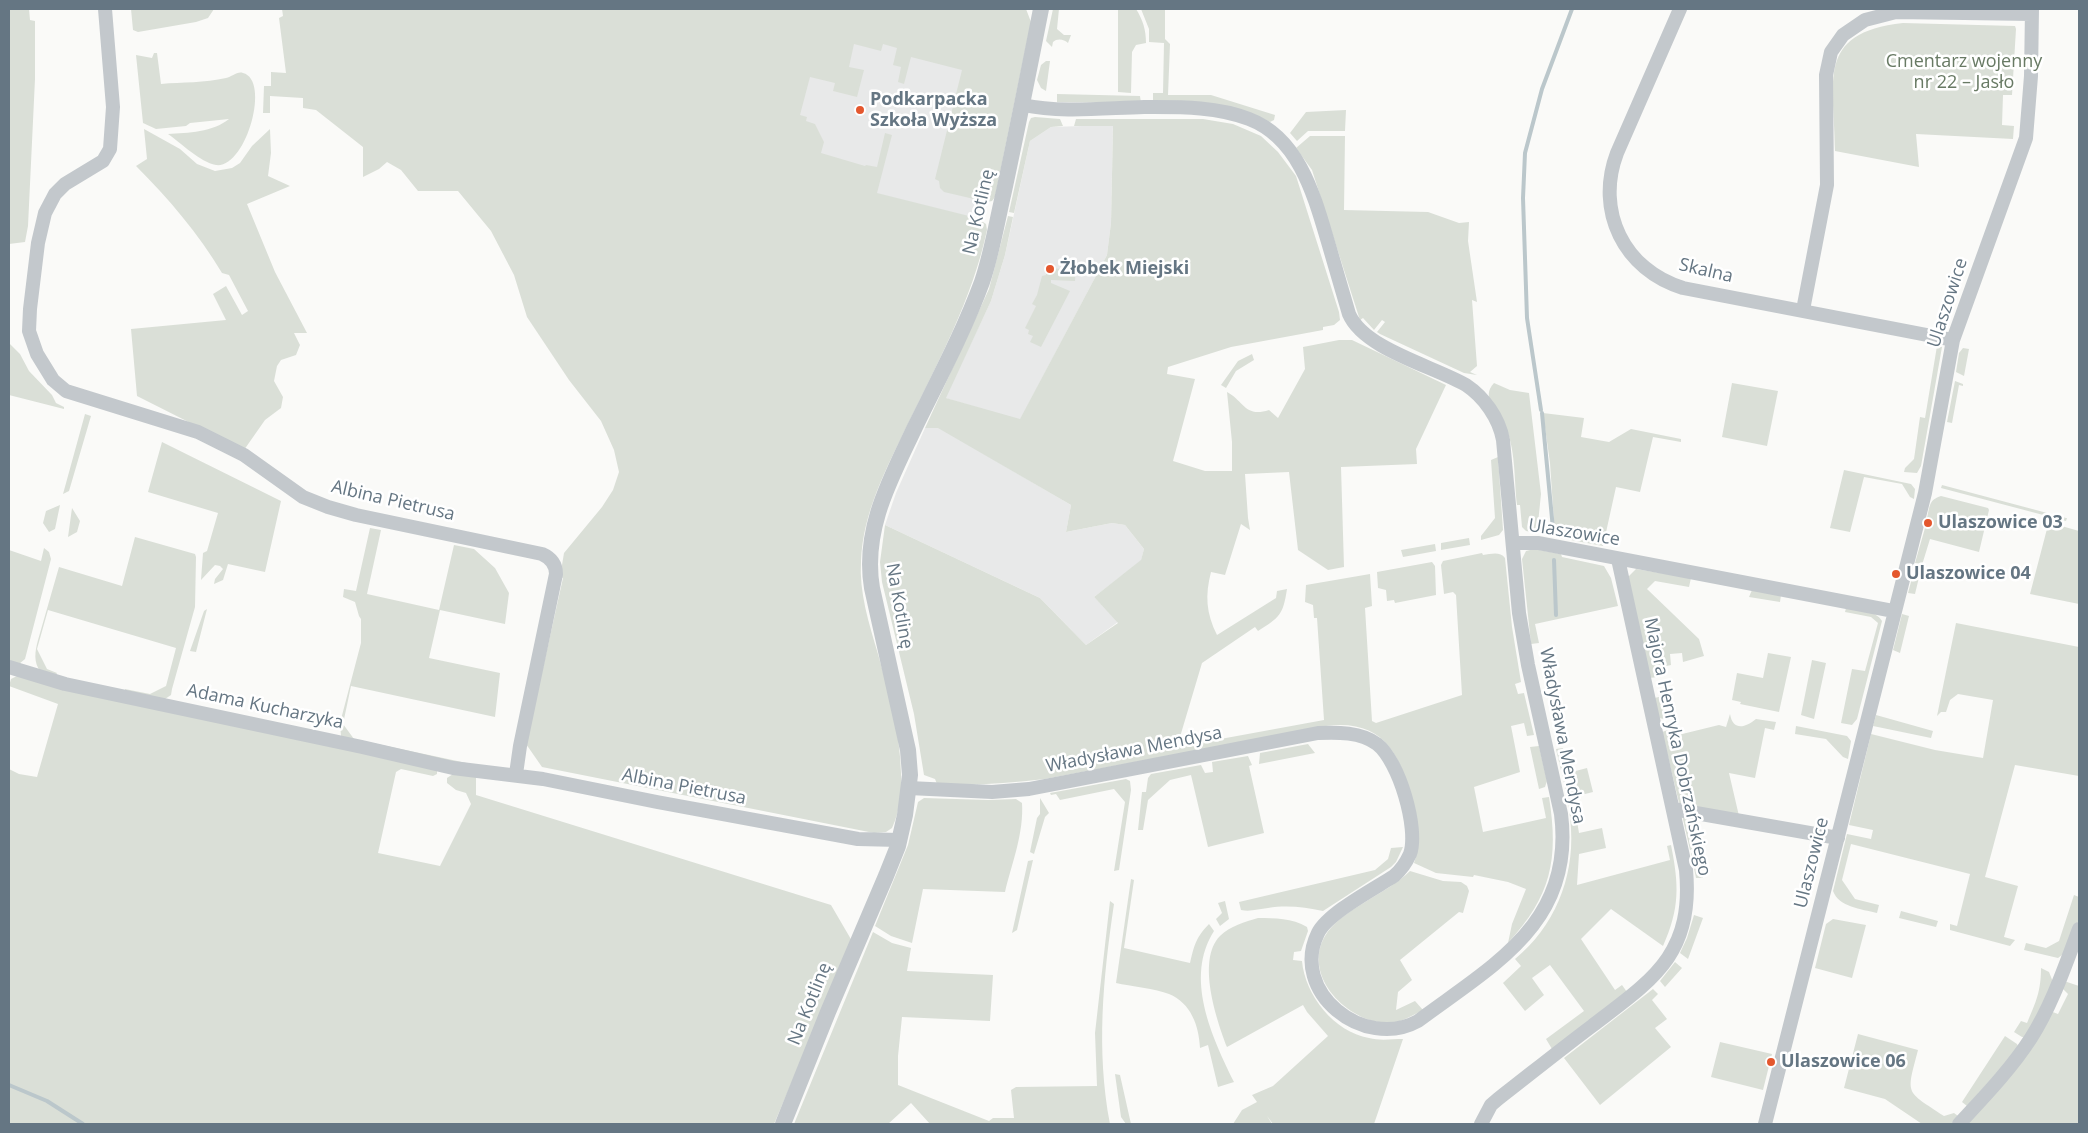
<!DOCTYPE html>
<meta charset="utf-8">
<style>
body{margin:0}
#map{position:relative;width:2088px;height:1133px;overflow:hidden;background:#fafaf8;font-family:"Open Sans",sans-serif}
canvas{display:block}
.frame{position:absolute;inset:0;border:10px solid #657683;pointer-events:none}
</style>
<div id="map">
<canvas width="2088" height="1133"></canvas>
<div class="frame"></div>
</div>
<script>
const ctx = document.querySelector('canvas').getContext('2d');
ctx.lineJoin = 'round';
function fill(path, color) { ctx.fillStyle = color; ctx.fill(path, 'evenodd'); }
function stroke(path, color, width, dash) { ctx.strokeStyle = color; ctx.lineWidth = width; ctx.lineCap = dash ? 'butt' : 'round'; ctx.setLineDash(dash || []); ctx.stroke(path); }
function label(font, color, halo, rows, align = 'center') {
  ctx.font = font + ' "Open Sans",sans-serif'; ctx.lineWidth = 5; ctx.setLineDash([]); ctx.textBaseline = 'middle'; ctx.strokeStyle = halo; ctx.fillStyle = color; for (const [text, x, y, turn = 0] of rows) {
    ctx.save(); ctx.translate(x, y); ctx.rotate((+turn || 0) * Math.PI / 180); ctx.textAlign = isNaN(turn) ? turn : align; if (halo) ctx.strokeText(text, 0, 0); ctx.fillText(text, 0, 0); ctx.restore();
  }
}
const built = new Path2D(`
 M806 25 1010 62 983 198 970 230 787 176Z
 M1113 125 1111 223 1107 255 1020 420 945 398 991 301 1005 255 1030 141 1051 127Z
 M938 427 1071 505 1066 532 1112 523 1125 525 1144 549 1141 561 1094 597 1118 622 1086 645 1040 598 885 525 896 493 925 428Z`);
const green = new Path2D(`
 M9 9H29L30 20 35 21V79L28 226 25 242 9 244Z
 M131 9H214L208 18 196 22 138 32 133 30Z
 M282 9H1026L1031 22 995 197 992 201 987 202 944 192 940 188 939 181 935 179 962 70 911 57 904 84 898 82 901 67 893 65 897 48 883 44 881 51 854 44 849 67 864 70 857 97 833 91 835 83 810 77 800 115 807 117 806 121 815 124 824 142 821 153 865 166 866 165 877 167 885 133 892 135 877 193 977 218 986 224 987 230C972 300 938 362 907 426 886 469 863 512 861 561 859 593 869 623 878 654 889 693 900 732 901 773 902 791 900 811 892 828L886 832 874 833 542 767 526 744 563 578 560 577 564 553 602 507 613 490 619 472 614 450 601 421 569 380 527 317 514 275 491 231 458 191H418L401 170 387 162 379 169 363 177V147L316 110 303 108V98L270 96V113H263L264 86H271V72L286 73 279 18 283 16Z
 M1053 9H1059L1057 29 1064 35H1071L1068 43C1064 39 1057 38 1053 42L1052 47 1046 41Z
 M1118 9H1136C1143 20 1146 30 1146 43L1136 45 1132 52 1131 93 1118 92Z
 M1141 9H1165V39L1170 44 1168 95H1211L1275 115 1274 120 1270 122C1231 102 1196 104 1153 103V93H1163L1164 43 1149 42V29Z
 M1903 23 2015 26 2016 29 2012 95H2003L2002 125 2014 126 2013 139 1916 134 1919 167 1835 151C1835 82 1814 33 1903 23Z
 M154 53H157L161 84C182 82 205 83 226 78 232 77 237 71 243 73 271 80 246 169 216 165 200 162 181 143 168 134 188 133 213 132 229 119L190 123 186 126 156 129 143 123 136 55 152 58Z
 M1046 61H1050L1046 91 1041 88 1037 80 1041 65Z
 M1057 94 1140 96 1141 103 1057 102Z
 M1346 110 1345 131H1308L1297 141 1290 133 1306 112Z
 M1035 117 1060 119 1063 126 1051 127 1030 141 1014 213 1009 212 1029 122 1031 118Z
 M1076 119H1203L1233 124 1261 136 1278 152 1296 176 1339 312 1340 320 1334 325 1323 327V330L1231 347 1168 367 1167 374 1195 379 1173 461 1205 471H1232V442L1227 392C1244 401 1245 418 1269 410L1278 418 1305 369 1303 347 1339 340H1352L1446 385 1416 449 1417 464 1341 467 1344 567 1328 570 1298 550 1289 472 1245 474 1248 518 1250 530 1241 524 1225 575 1211 572C1205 595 1206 613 1217 635L1276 598 1277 591 1287 589C1283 615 1280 617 1258 631L1255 627 1202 663 1177 747 1324 720 1317 618H1314L1313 605 1305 602 1306 585 1370 574 1372 606 1365 608 1372 721 1376 723 1462 695 1456 595 1453 592 1444 594 1441 565 1443 561 1482 553 1483 555C1491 554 1500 551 1505 558L1512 627 1521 682 1515 684 1518 694 1524 693 1534 735 1527 736 1524 723 1511 726 1520 772 1474 787 1483 832 1546 818 1542 798 1549 797C1559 860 1551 896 1508 943L1512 924 1526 889 1508 882 1474 875 1473 877 1436 873 1414 863C1422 840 1418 822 1412 799 1399 752 1382 719 1326 726L1045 779C1009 783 974 786 937 784L935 779 924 775 914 714 882 582 880 562 885 525 1040 598 1086 645 1118 623 1094 597 1141 560 1144 549 1125 525 1112 523 1066 532 1071 505 938 428H925L989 289 1008 216 1013 217 1005 255 991 301 946 398 1020 419 1107 255 1111 223 1113 126H1074Z
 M144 129 180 149 197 164 215 171 232 168 240 163 252 146 270 129 271 153 268 176 290 186 247 204 275 272 307 333H294L300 345 296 355 281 360 277 366 274 381 283 397 281 408 265 420 244 450 137 396 131 329 226 320 213 294 226 286 242 315 248 311 229 275 222 273C198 233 169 199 136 166L147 159Z
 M1310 136H1345L1344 210 1428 212 1459 223 1469 222 1468 241 1477 302 1472 300 1477 366 1470 372 1477 375 1464 373 1380 334 1377 332 1385 322 1382 320 1374 330 1363 318 1360 320 1359 317 1312 170 1296 148Z
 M1064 264 1076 265 1075 281 1051 280V283L1070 291 1041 347 1030 342 1033 336 1028 334 1029 330 1025 328 1036 306 1032 304 1037 295 1042 276 1046 275V268L1064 269Z
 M9 343 20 354 29 371 52 395 56 403 64 407V409L9 395Z
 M1937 346 1942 347 1921 466 1917 473 1904 472 1905 468 1914 459 1920 417 1925 418Z
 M1963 348 1969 349 1964 376 1956 372 1959 353Z
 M1252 354 1254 360 1236 371 1226 388 1221 385 1238 361Z
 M1955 381 1963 384V386L1959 385 1952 423 1947 422Z
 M1494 383 1510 390 1529 393 1541 494 1537 533 1526 531 1522 527 1520 505H1517C1514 479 1516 448 1504 423 1498 409 1480 398 1494 383Z
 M1732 383 1778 391 1767 446 1722 437Z
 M1543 413 1584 418 1581 437 1609 442 1631 429 1681 439V442L1653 437 1640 492 1616 487 1603 546 1555 537 1550 463Z
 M85 414 91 416 69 491 63 494Z
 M162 442 281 501 265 572 228 564 223 580 214 584 215 579 223 569 220 566 215 565 201 580 203 553 207 551 218 513 148 492Z
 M1498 457 1503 530 1499 535 1481 540V536L1495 518 1491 460Z
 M1844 470 1911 484 1915 489 1914 499 1910 497 1902 484 1864 477 1850 532 1830 528Z
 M1942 485 2066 518H2067L2066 521 1941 488Z
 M1941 496 1988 508 1989 510 1979 552 1930 539 1922 565 1915 563 1925 528 1928 529 1931 519 1927 518C1930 505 1929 500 1941 496Z
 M60 505 55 529 49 532 43 523 46 511Z
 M72 508 80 521 77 532 68 537Z
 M2051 523 2079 531V604L2030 594 2048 525Z
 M370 528 381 530 367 594 439 610 454 545 474 549 495 568 509 593 505 624 440 610 429 658 500 673 495 717 351 686 343 724 354 739 476 765V769L341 736 340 723 361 643V619L359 616 355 602 343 597 344 589 356 591Z
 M135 537 195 554 196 557 195 607 172 689 171 695 165 699 125 691V689L150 694 166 686 176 648 48 610 37 649 47 669 57 673 56 675 41 672C33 663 35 651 38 640L59 567 122 586Z
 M1469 538 1470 545 1441 550V543Z
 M1435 544 1436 551 1403 557 1401 550Z
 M44 548 49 552 51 559 25 659 19 664 9 663V550L41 561Z
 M1534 549 1561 554 1562 557 1604 566 1611 578 1618 606 1535 624 1539 643 1531 644 1522 559 1526 551Z
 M1432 562 1435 566 1436 595 1395 603 1394 600 1387 601 1386 590 1378 588 1377 572Z
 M1915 567 1921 569 1915 594 1908 593Z
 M1636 569 1691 578 1689 587 1655 581 1647 589 1699 639 1704 656 1683 662 1682 653 1670 654 1671 665 1657 668 1659 677 1649 678 1628 577Z
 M1752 590 1781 595 1780 602 1749 597Z
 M1846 608C1857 610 1876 610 1882 621L1857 719 1852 725 1841 723 1852 669 1865 671 1878 623 1871 617 1845 612Z
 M207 609 196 652 190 651 204 611Z
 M1902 614 1909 616 1900 653 1893 650Z
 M1956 623 2079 647V776L2015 765 1985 877 2018 886 2004 937 2015 940 2010 946 1950 930V924L1957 926 1970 874 1851 844 1842 880 1855 899 1879 905 1877 913C1861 909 1839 907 1833 891L1847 834 1871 839 1873 830 1849 825 1871 734 1935 750 1983 758 1993 700 1958 694 1950 700 1946 712H1941L1937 716Z
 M1768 653 1791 657 1779 712 1740 704 1741 702 1732 700 1737 673 1763 678Z
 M1812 660 1826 663 1814 719 1801 715Z
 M19 675 437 770V774L433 776 401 769 396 772 378 853 440 866 471 804 466 793 456 790 447 783V778L453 774 476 777V795L831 905 852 941 774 1124H9V769L19 774 37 777 58 704 9 686 11 679Z
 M1664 696 1669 720 1659 718 1654 698Z
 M1730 714C1733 731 1745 728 1756 719L1776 722 1774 730 1765 728 1755 778 1729 773 1739 816 1680 807 1662 732 1671 729 1674 736 1719 725 1726 727Z
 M1876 715 1933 731 1931 738 1873 726Z
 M1796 726 1847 736 1851 741 1848 759 1843 757 1826 739 1795 734Z
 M1308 744 1315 753 1259 764 1260 753Z
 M1539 746 1547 781 1545 787 1539 789 1530 747Z
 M1563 748 1568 773 1587 768 1593 792 1573 797 1579 833 1602 828 1606 848 1579 854 1577 885 1670 860 1667 846 1671 845C1679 885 1680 908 1663 946L1611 909 1581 939 1615 990 1622 985 1627 992 1552 1049 1546 1039 1584 1011 1550 965 1532 978 1544 995 1525 1011 1503 983 1521 966 1515 959C1554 927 1574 879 1571 829 1570 802 1562 776 1556 749Z
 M1248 756 1252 765 1249 766 1264 833 1208 847 1191 775 1170 780 1148 800 1143 830H1138L1142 792H1146L1148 778 1151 774 1201 765 1205 773 1213 772 1212 762Z
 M1126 779 1130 781 1131 790 1119 870 1114 871 1125 802 1114 789 1060 800 1056 794 1051 795 1050 793Z
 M924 798 988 800 1016 799 1022 803C1024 833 1012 863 1005 892L923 889 912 943 891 936 875 926 908 845 918 802Z
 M1040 798 1049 813 1045 817 1034 854 1030 852 1037 818 1040 814Z
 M1682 815 1690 816 1697 848 1690 850Z
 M1403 847 1396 862 1391 867 1323 911C1305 907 1286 905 1268 908 1259 909 1250 912 1241 910L1239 902 1375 870 1388 859 1391 848Z
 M1698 851 1703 878H1696L1691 853Z
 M1033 860 1017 930 1012 933 1028 861Z
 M1410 871 1443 881 1461 882 1467 886 1469 891 1463 913 1459 912 1400 960 1412 980 1398 992 1396 1010 1415 1001 1423 1010C1413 1015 1402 1022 1391 1023 1350 1025 1301 977 1325 936 1340 910 1387 894 1410 871Z
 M1131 879 1134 880 1124 948 1190 963C1194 946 1196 937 1209 924L1214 931C1184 978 1212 1037 1234 1082L1218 1087 1208 1045 1200 1048C1199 1026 1191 1003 1169 994 1156 989 1130 986 1116 983Z
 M2074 895 2079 897V919L2066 952 2058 958 2024 950 2026 943 2046 948 2059 941Z
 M1110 901 1114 904C1103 978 1096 1050 1110 1124H930L911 1103 888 1124H794L873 932 892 943 911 948 907 971 993 975 990 1021 902 1017 898 1056V1085L989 1121 993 1118H1014L1011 1090 1016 1087 1097 1086 1095 1033Z
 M1225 901 1229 919 1220 926 1216 919 1222 913 1218 903Z
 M1901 911 1938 921 1936 927 1899 918Z
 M1694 915 1703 918 1688 959 1680 953 1687 938Z
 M1258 918C1275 918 1292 918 1307 927L1308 931 1301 951 1294 952 1293 960 1302 961C1305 995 1334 1032 1369 1038 1380 1041 1392 1039 1403 1039L1374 1124H1273L1267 1116 1272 1124H1233L1242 1110 1257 1102 1252 1095 1273 1086 1328 1036 1307 1012 1303 1005 1227 1047C1217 1021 1196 960 1220 936 1230 926 1245 922 1258 918Z
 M1833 919 1866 925 1852 978 1815 968 1826 924Z
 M1675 962 1682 968 1665 987 1660 981Z
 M2041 968 2049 972 2053 982 2028 1038 2022 1037 2014 1032 2021 1021 2027 1023C2036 1002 2041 991 2041 968Z
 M2064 981 2079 986V1124H1968L2050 1011 2058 1014 2068 994 2061 987Z
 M1653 989 1658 994 1652 1000 1667 1019 1655 1028 1671 1047 1600 1105 1564 1058Z
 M1858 1034 1918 1050C1906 1096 1905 1090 1944 1116L1954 1113 1958 1116 1955 1124H1922L1885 1099 1844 1088Z
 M2005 1036 2017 1044 2019 1048 1967 1106 1962 1102Z
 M1720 1042 1772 1054 1763 1090 1711 1077Z
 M1115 1074 1120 1075 1131 1124H1126L1121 1117Z`);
const stream = new Path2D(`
 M1541 410 1527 318 1523 198 1525 153 1542 89 1572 9
 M1542 413 1553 529
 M1554 560 1556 615
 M9 1085 47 1101 83 1124`);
const minor = new Path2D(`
 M105 9 113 107 110 149 103 161 65 184 55 194 45 213 38 243 30 309 29 331 37 354 53 380 66 391 198 432 244 455 303 497 328 507 356 515 542 554C551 558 556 564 556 574L520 746 516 774
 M1680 9 1617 153C1595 211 1624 270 1683 288L1953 340
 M1803 310 1827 185 1826 75 1831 52 1843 35 1865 20 1896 12 2032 14
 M1513 543H1539L1894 611
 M9 667 65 684 362 747 453 768 543 779 657 802 858 839 899 840
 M909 788 992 792 1029 789 1318 733C1337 732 1361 732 1377 744 1399 761 1419 829 1410 854 1406 863 1401 870 1394 876 1374 889 1328 913 1318 933 1289 992 1364 1051 1418 1021 1493 965 1575 923 1561 814L1528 665 1519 613 1503 440C1499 418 1484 397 1466 385 1433 366 1364 349 1349 314 1342 290 1335 266 1328 242 1314 195 1299 138 1249 119 1216 106 1178 107 1144 107 1104 108 1061 113 1023 105
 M1673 809 1838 838
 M1481 1124 1491 1105 1498 1099C1529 1075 1560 1050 1592 1026 1652 980 1694 955 1686 870L1618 559
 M1765 1124 1925 493 1953 340 2026 138 2031 76 2032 9
 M1959 1124C1984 1097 2011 1069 2031 1038 2052 1005 2065 966 2079 929`);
const tertiary = new Path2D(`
 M783 1124 828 1012 886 876 898 846 905 815 910 775 908 750 872 588C862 529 891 478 915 427 938 380 964 331 982 282 992 253 997 221 1004 191 1017 130 1029 70 1041 9`);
const markers = [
 [860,110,5,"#e4572e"],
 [1050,269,5,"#e4572e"],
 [1928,523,5,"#e4572e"],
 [1896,574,5,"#e4572e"],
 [1771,1062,5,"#e4572e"]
];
const parkNames = [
 ["Cmentarz wojenny",1964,62],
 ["nr 22 – Jasło",1964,83]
];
const poiNames = [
 ["Podkarpacka",870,100],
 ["Szkoła Wyższa",870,121],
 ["Żłobek Miejski",1060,269],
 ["Ulaszowice 03",1938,523],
 ["Ulaszowice 04",1906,574],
 ["Ulaszowice 06",1781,1062]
];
const streetNames = [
 ["Na Kotlinę",979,212,-77],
 ["Skalna",1706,271,13],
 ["Ulaszowice",1948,303,-72],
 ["Albina Pietrusa",393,501,13],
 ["Ulaszowice",1574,533,9],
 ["Na Kotlinę",899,606,80],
 ["Adama Kucharzyka",265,707,12],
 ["Władysława Mendysa",1562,736,79],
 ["Majora Henryka Dobrzańskiego",1677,747,78],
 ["Władysława Mendysa",1134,750,-11],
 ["Albina Pietrusa",684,787,11],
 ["Ulaszowice",1812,863,-76],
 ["Na Kotlinę",810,1004,-68]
];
fill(built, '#e8e9e9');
fill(green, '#dadfd7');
stroke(stream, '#bbc7cb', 4);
stroke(minor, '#c3c8cc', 14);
stroke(tertiary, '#c3c8cc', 16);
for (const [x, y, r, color] of markers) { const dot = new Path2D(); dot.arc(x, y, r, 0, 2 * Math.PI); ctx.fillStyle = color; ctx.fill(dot); stroke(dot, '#fff', 2); }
label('18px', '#687a64', '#fff', parkNames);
label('bold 18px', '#657683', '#fff', poiNames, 'left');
label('18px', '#657683', '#fff', streetNames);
</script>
